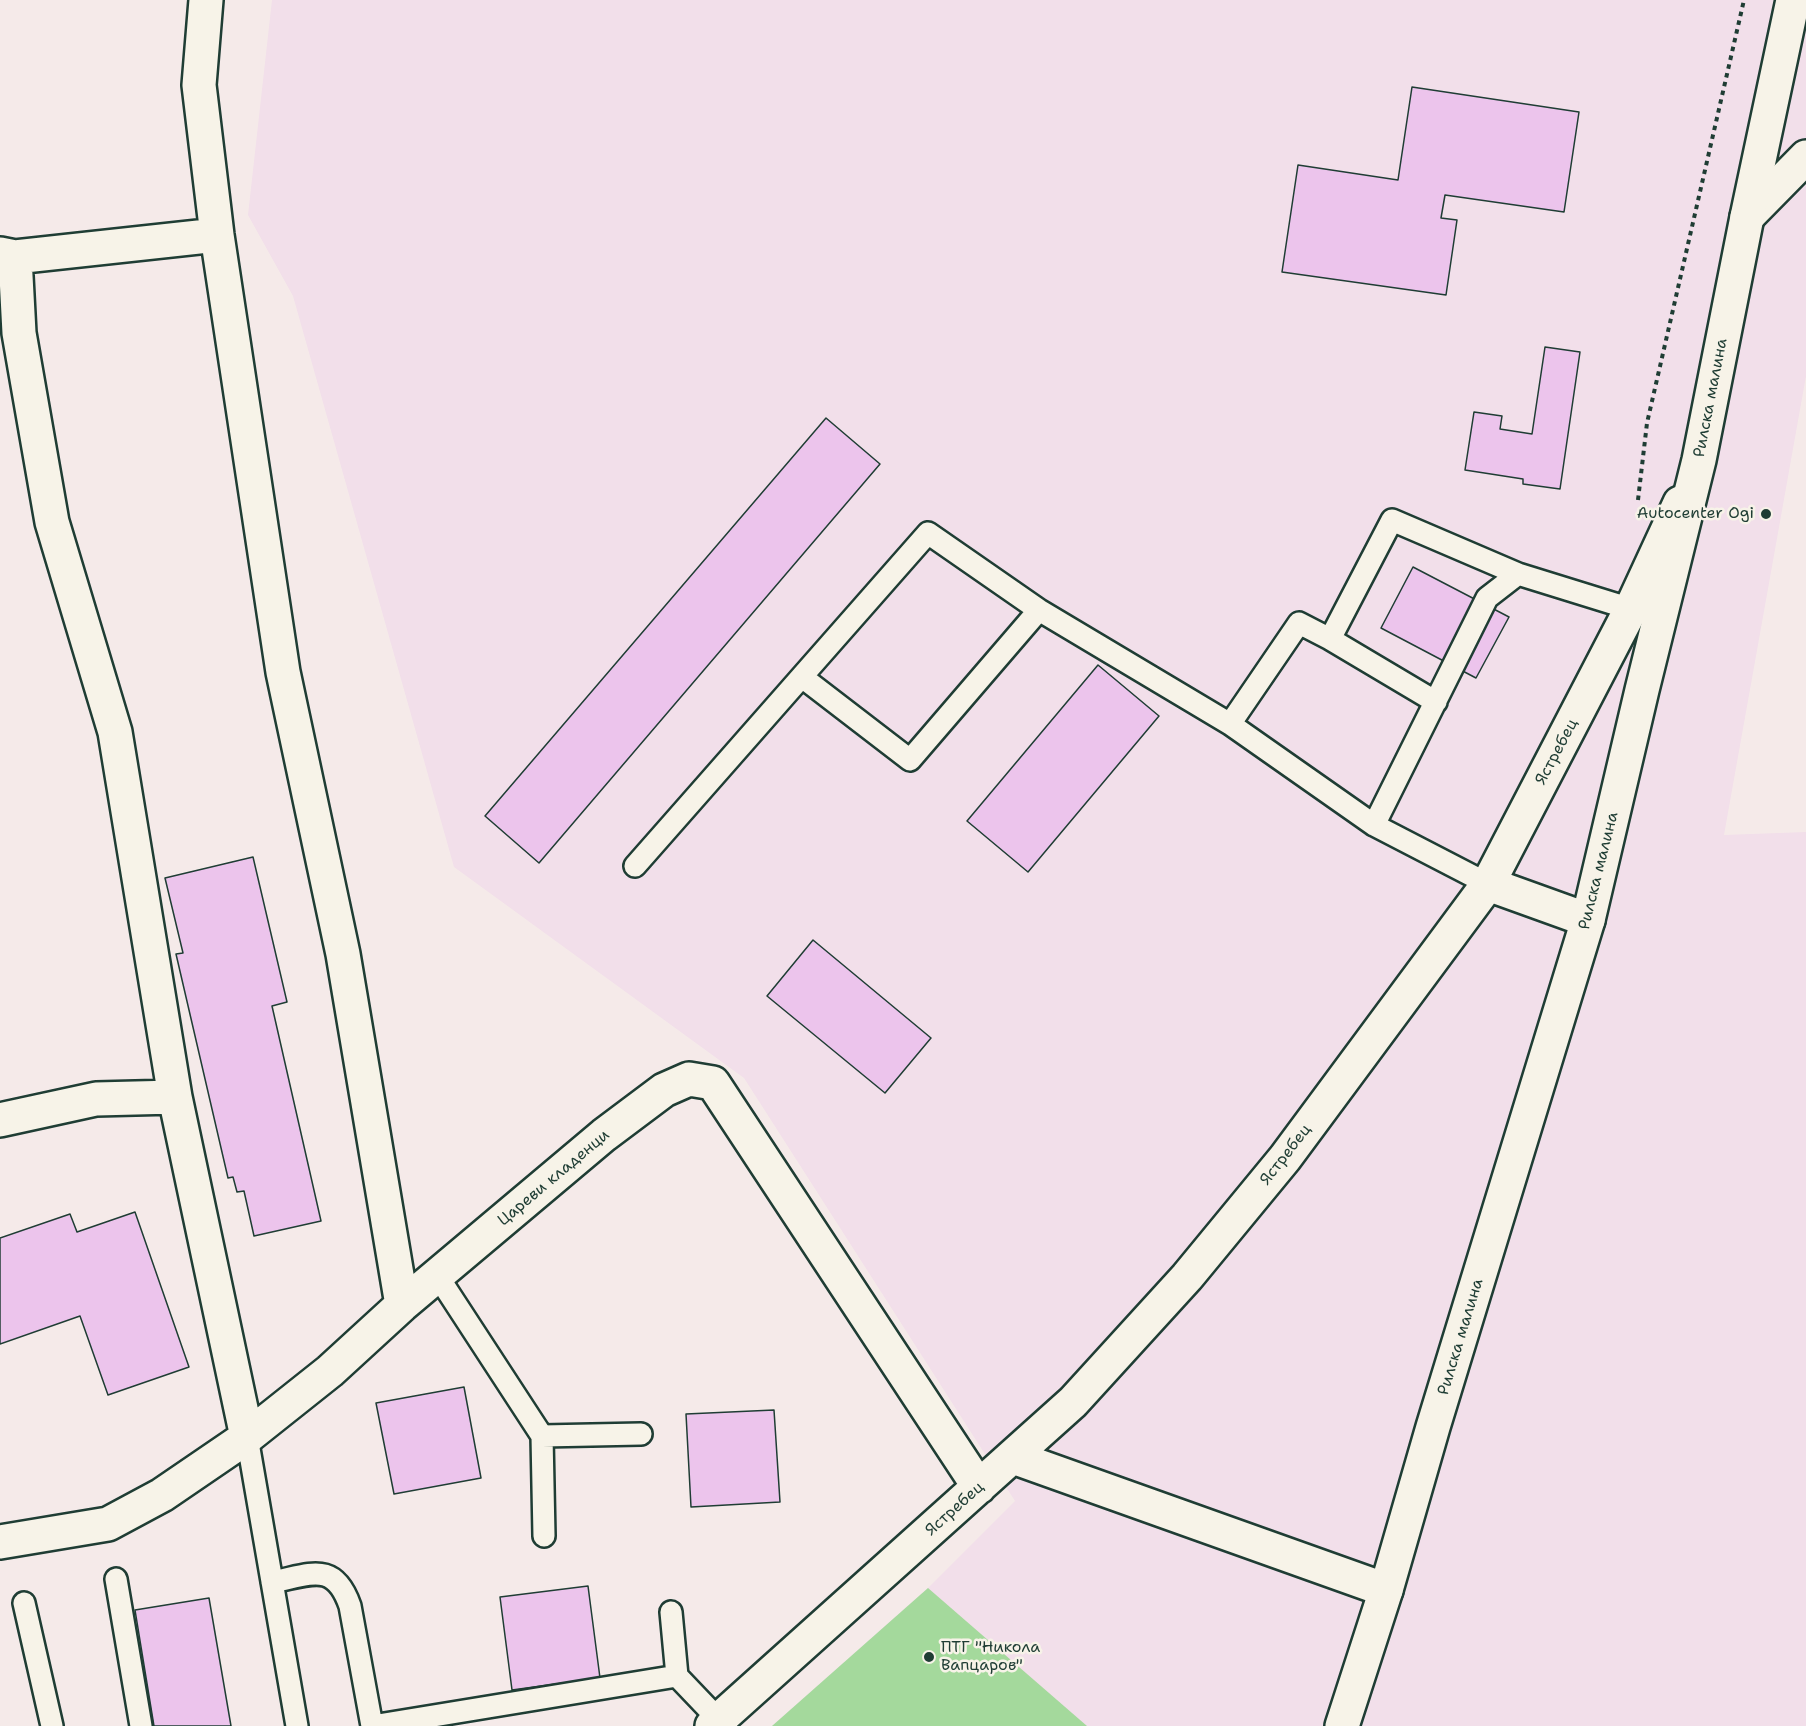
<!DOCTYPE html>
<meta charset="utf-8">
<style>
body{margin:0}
canvas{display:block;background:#f5eae9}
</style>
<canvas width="1806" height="1726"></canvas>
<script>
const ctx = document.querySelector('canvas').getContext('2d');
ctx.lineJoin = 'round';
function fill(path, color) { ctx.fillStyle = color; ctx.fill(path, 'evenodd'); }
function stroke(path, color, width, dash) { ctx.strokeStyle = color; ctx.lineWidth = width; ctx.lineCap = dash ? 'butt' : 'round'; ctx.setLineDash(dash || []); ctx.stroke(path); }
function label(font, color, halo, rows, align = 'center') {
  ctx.font = font + ' "Shantell Sans",sans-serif'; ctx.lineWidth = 5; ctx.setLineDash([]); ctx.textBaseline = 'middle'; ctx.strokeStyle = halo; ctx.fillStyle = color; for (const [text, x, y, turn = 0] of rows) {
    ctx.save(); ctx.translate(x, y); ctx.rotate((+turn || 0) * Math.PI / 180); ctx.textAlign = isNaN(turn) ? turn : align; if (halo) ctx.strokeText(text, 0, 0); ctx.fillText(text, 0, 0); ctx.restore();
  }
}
const built = new Path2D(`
 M272 0H1806V376L1724 835 1806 832V1726H772L928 1588 1015 1501 744 1078 454 867 293 296 248 215Z`);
const green = new Path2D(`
 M928 1588 1087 1726H772Z`);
const building = new Path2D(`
 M1412 87 1579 112 1564 212 1445 195 1441 218 1457 220 1446 295 1282 272 1298 165 1398 180Z
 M1545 347 1580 352 1560 489 1523 484V479L1465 470 1474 412 1502 416 1500 429 1532 434Z
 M826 418 880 464 539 863 485 816Z
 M1413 567 1509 617 1476 678 1381 628Z
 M1098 665 1159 716 1028 872 967 821Z
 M253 857 287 1002 272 1006 321 1221 254 1236 244 1191 237 1192 233 1177 228 1178 176 954 183 953 165 878Z
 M813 940 931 1038 885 1093 767 996Z
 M135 1212 189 1367 108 1395 80 1316 0 1344V1238L70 1214 77 1232Z
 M464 1387 481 1478 394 1494 376 1403Z
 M774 1410 780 1502 691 1507 686 1414Z
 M588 1586 600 1678 512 1690 500 1597Z
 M209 1598 231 1726H154L135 1610Z`);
const path = new Path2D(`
 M1638 500 1647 423 1744 0`);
const lane = new Path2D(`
 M802 677 910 760 1039 610
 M1436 702 1330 639 1392 520 1518 574
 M1230 724 1299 623 1330 639
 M1374 825 1487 598 1518 574 1631 609
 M635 866 928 533 1039 610 1230 724 1374 825 1488 884
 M437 1275 542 1436 641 1434
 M542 1436 544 1536
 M247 1437 297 1726
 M116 1579 141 1726
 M272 1582C310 1575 334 1560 350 1606L372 1726
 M24 1603 52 1726
 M671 1612 677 1676
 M372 1726 677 1676 719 1720`);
const street = new Path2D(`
 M206 0 199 85 217 235 283 672 343 954 402 1305
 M1747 217 1806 157
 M0 254 15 257 217 235
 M15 257 19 333 52 522 115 732 175 1097 247 1437
 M1488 884 1588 920
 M0 1120 96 1099 175 1097
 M1013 1457 1386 1590
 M0 1542 108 1524 162 1495 247 1437 330 1371 402 1305 604 1135 664 1090 689 1079 713 1083 979 1487
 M712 1726 1073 1402 1187 1277 1285 1158 1488 884 1631 609 1680 503`);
const secondary = new Path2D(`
 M1342 1726 1386 1590 1433 1427 1588 920 1642 690 1699 460 1747 217 1793 0`);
const markers = [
 [1766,514,6,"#1f3d34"],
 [929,1657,6,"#1f3d34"]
];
const streetNames = [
 ["Рилска малина",1711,398,-79],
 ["Ястребец",1557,752,-62],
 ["Рилска малина",1599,871,-76],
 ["Ястребец",1286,1155,-52],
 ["Цареви кладенци",554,1178,-40],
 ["Рилска малина",1461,1337,-73],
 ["Ястребец",955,1509,-42]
];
const poiNames = [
 ["Autocenter Ogi",1754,514],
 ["ПТГ \"Никола",941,1648,"left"],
 ["Вапцаров\"",941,1666,"left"]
];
fill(built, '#f2dfea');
fill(green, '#a4d99c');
fill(building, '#ecc4ec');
stroke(building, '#1f3d34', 1.5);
stroke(lane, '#1f3d34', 26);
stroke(street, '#1f3d34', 38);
stroke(secondary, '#1f3d34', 38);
stroke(path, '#1f3d34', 4, [4.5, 4.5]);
stroke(lane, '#f7f3e8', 21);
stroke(street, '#f7f3e8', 33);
stroke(secondary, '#f7f3e8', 33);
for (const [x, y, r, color] of markers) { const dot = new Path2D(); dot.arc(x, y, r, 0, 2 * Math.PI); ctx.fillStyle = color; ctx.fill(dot); stroke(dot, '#f7f3e8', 2); }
label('16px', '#1f3d34', '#f7f3e8', streetNames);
label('16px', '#1f3d34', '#f7f3e8', poiNames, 'right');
</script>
